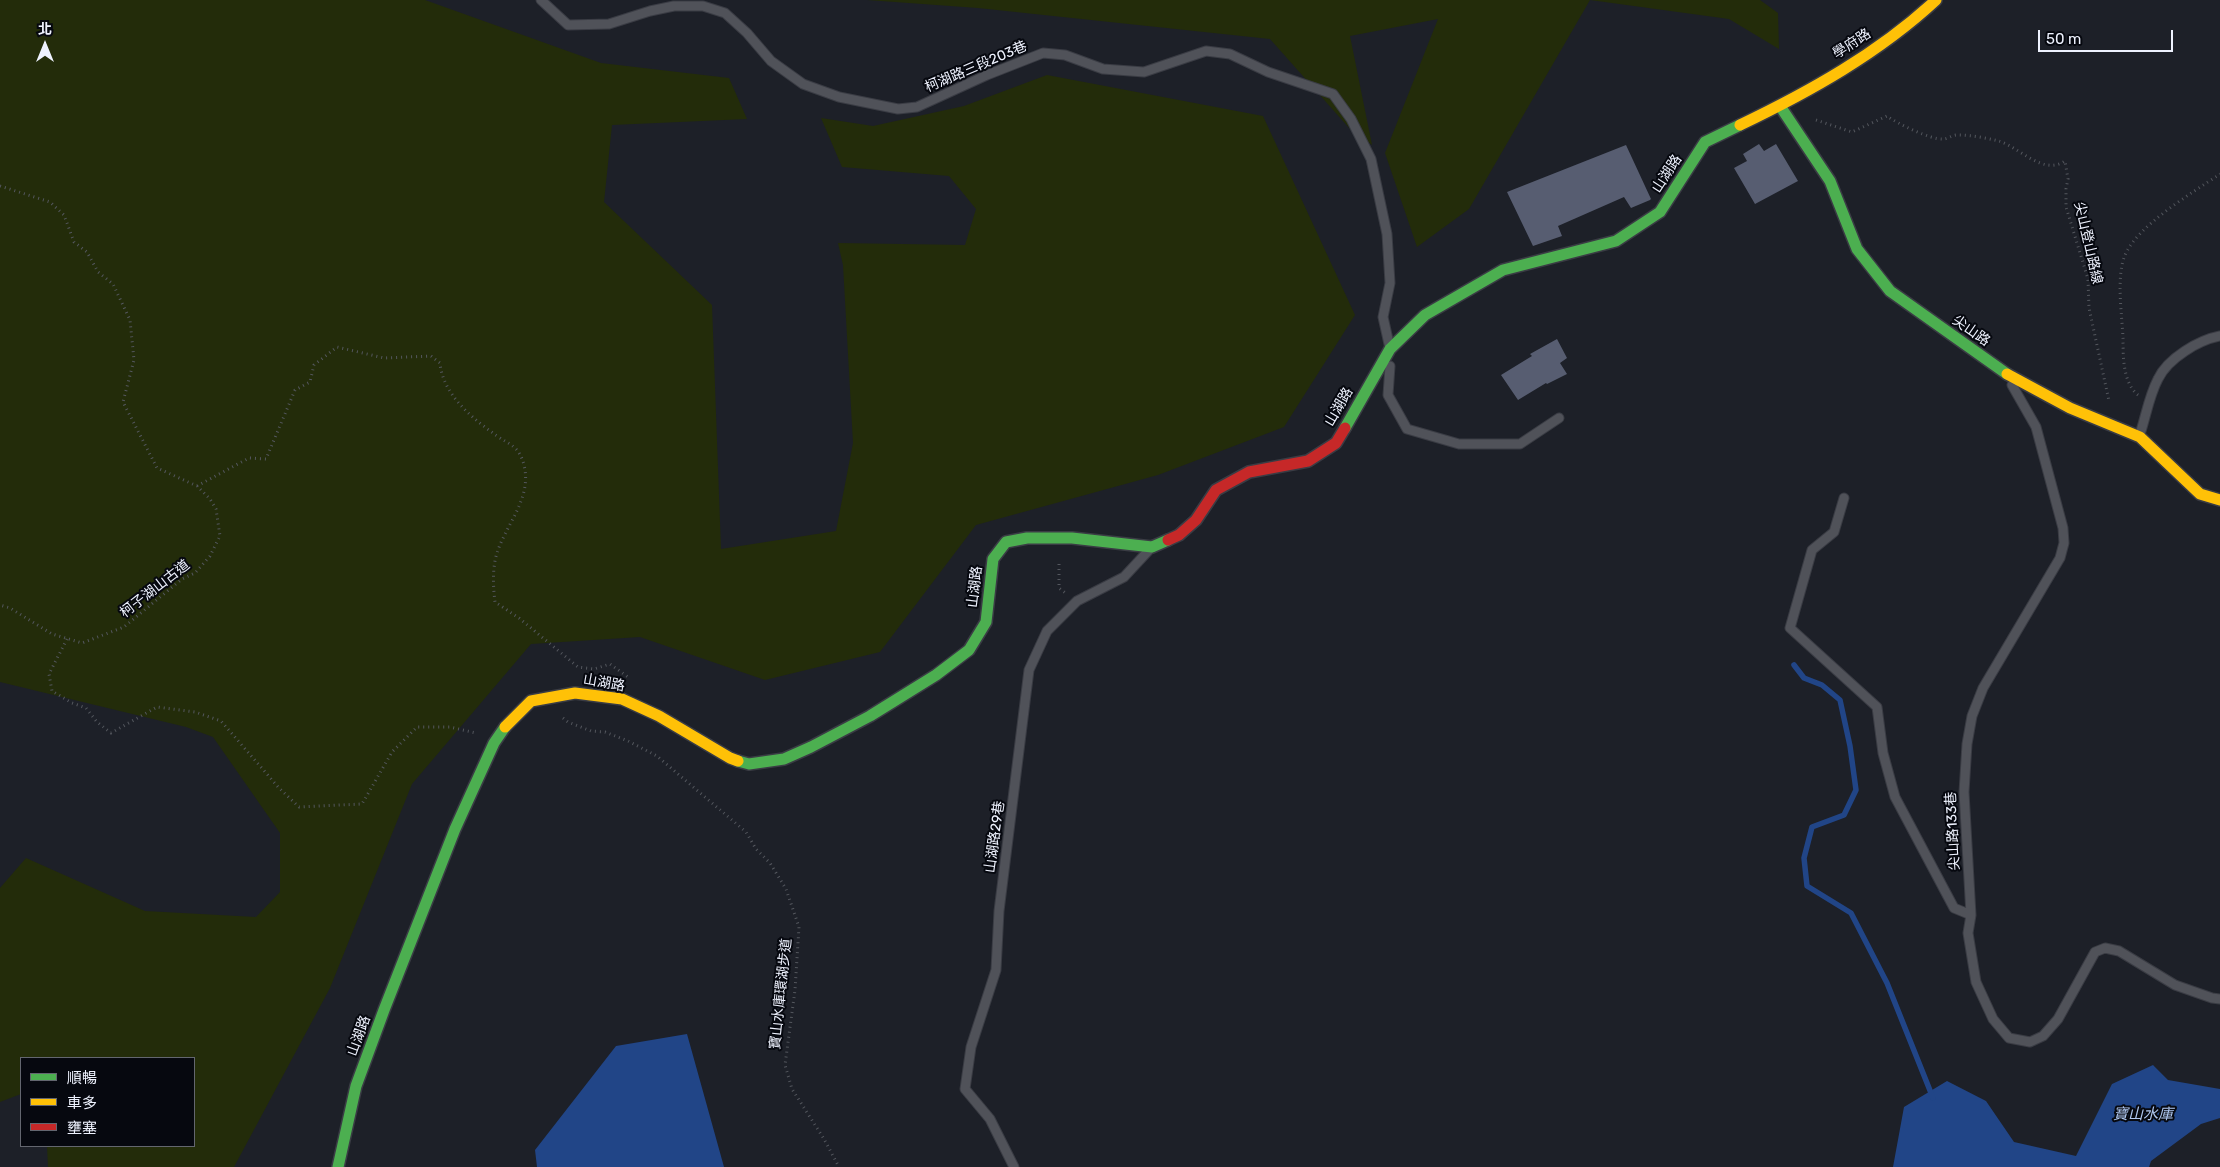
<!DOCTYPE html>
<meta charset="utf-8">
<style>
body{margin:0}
#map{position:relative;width:2220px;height:1167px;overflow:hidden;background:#1d2028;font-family:Rubik,"Noto Sans TC",sans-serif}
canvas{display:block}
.legend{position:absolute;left:20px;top:1057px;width:175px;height:90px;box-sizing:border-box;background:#06080f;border:1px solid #63666f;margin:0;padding:6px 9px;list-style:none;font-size:15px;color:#eef2fe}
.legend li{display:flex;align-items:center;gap:10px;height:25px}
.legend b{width:25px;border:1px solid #63666f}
.north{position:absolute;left:20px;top:20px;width:50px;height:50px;-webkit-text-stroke:4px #06080f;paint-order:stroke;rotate:0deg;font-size:14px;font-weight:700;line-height:20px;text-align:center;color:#eef2fe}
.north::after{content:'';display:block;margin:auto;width:18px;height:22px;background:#eef2fe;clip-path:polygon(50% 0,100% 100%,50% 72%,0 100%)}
.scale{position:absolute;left:2038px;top:30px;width:135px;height:22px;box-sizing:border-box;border:2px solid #eef2fe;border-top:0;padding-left:6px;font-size:15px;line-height:18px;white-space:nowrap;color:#eef2fe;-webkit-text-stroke:4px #06080f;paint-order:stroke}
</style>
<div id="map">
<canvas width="2220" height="1167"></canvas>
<ul class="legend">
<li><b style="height:6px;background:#4caf50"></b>順暢</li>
<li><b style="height:6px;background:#ffc107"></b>車多</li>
<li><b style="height:6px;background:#c62828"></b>壅塞</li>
</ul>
<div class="north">北</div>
<div class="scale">50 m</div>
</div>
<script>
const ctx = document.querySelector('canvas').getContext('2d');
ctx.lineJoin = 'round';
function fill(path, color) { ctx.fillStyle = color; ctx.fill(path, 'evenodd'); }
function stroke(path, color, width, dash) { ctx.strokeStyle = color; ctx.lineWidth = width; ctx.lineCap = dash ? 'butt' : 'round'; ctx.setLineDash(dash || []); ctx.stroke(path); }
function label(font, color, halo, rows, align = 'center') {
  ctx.font = font + ' Rubik,"Noto Sans TC",sans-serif'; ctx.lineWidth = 4; ctx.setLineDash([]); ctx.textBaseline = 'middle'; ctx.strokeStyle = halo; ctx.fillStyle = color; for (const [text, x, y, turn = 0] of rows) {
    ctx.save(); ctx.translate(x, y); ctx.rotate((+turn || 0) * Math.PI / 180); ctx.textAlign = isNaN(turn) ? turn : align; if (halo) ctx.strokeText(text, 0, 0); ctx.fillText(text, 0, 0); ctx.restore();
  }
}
const green = new Path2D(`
 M0 0H425L601 63 729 78 747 119 612 125 604 202 712 305 721 549 836 531 853 443 843 265 838 243 965 245 976 209 949 176 842 167 821 118 873 126 964 106 1047 75 1263 116 1355 315 1284 427 1158 475 976 525 880 652 765 680 640 637 531 644 412 784 330 988 234 1167H48L47 1146H194V1058H21V1094L0 1102V888L26 858 145 911 256 917 280 892V833L213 737 186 727 0 682Z
 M867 0H1760L1778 13 1779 49 1729 19 1590 0 1469 209 1417 247 1385 153 1438 19 1350 36 1372 145 1350 129 1270 39 978 8Z`);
const water = new Path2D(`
 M687 1034 724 1167H537L535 1150 616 1046Z
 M2153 1065 2168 1080 2220 1089V1118L2201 1124 2151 1161 2149 1167H1893L1904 1107 1947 1081 1986 1101 2014 1142 2076 1156 2112 1084Z`);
const stream = new Path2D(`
 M1794 665 1804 678 1822 685 1840 700 1850 746 1856 790 1844 815 1812 827 1804 858 1807 886 1851 913 1887 983 1933 1098`);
const building = new Path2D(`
 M1759 144 1764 151 1776 144 1798 181 1755 204 1734 168 1747 161 1743 154Z
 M1626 145 1651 199 1650 200 1631 208 1624 197 1558 226 1562 236 1533 246 1507 192Z
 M1557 339 1567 358 1560 363 1567 374 1547 384 1546 383 1518 400 1501 375 1532 356 1530 354Z`);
const path = new Path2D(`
 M1816 120 1852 132 1887 116C1896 123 1931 140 1943 139 1948 139 1952 135 1957 135 1971 135 1986 138 1999 141 2019 147 2043 176 2065 161L2068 179 2066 189V207L2088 279 2089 308 2109 401
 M0 186 50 202 64 215 74 242 87 252 98 272 113 284 130 320 134 360 123 402 157 468 197 486 210 499 216 509 220 536 210 556 195 573 182 579 124 627 82 643 52 634 10 608 0 605
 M2138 395C2123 383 2123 357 2123 338 2122 315 2116 276 2125 255 2138 225 2192 193 2220 174
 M197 486 249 458 266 459 295 390 310 382 314 365 337 347 384 358 431 356 440 363C443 395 472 418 497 436 510 445 519 446 524 465 532 497 508 522 498 550 492 566 493 586 495 602L519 618 578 667 594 669 610 664 628 677
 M1059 564V588L1067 594
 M67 639 49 674 52 691 72 703 86 708 97 722 111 733 157 707 195 712 221 721 279 788 299 807 362 804 392 752 417 727H450L476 733
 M563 718 568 722 591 731 605 732 628 741 657 756 746 832 756 849 770 863 786 889 799 927 795 990 785 1065 792 1089 824 1139 839 1167`);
const lane = new Path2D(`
 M541 0 568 25 609 24 650 11 674 6H703L725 13 747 33 771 61 803 84 839 97 898 109 917 107 987 75 1043 53 1065 55 1103 69 1144 72 1206 51 1230 54 1268 72 1333 94 1351 119 1371 159 1387 234 1390 283 1383 317 1389 344
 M1390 366 1388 395 1407 429 1459 444H1520L1559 418
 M2012 385 2036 427 2063 528 2064 543 2060 558 1983 688 1972 716 1967 744 1964 792 1971 915 1968 933 1976 982 1993 1019 2009 1038 2030 1042 2043 1036 2058 1019 2095 952 2105 948 2119 951 2175 985 2212 998 2220 999
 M2140 434C2146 416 2149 396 2158 379 2168 358 2199 340 2220 336
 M1844 498 1834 532 1812 550 1790 628 1877 707 1883 753 1895 797 1954 908 1971 915
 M1014 1167 990 1119 965 1089 971 1047 996 970 999 911 1029 670 1047 631 1077 601 1124 577 1150 549`);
const fast = new Path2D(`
 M1780 106 1830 181 1857 249 1890 291 2007 374
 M1345 428 1390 349 1425 315 1503 270 1616 241 1660 212 1705 142 1740 125
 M738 761 749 764 784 759 811 747 870 716 936 675 969 650 986 622 993 559 1006 542 1027 538H1072L1152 547 1168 540
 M338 1167 356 1086 384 1010 455 829 494 743 505 727`);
const slow = new Path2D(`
 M1740 125C1809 92 1879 53 1936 0
 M2007 374 2070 408 2140 437 2200 494 2220 500
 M505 727 531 701 575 693 622 699 659 716 730 758 738 761`);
const jam = new Path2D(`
 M1168 540 1179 535 1196 520 1216 490 1249 472 1308 461 1336 443 1345 428`);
const streetNames = [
 ["學府路",1852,44,-33],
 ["柯湖路三段203巷",976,67,-23],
 ["山湖路",1667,174,-57],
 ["尖山登山路線",2088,243,77],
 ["尖山路",1971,331,35],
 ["山湖路",1339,407,-60],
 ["山湖路",975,587,-83],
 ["柯子湖山古道",155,589,-38],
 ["山湖路",604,683,10],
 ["尖山路133巷",1953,831,-93],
 ["山湖路29巷",995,837,-82],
 ["寶山水庫環湖步道",781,994,-84],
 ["山湖路",359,1036,-70]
];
const waterNames = [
 ["寶山水庫",2143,1115]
];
fill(green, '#232c0a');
fill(water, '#214587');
stroke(stream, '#214587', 5.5);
fill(building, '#575d71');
stroke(lane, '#3a3c44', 11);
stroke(fast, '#3a3c44', 14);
stroke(slow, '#3a3c44', 14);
stroke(jam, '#3a3c44', 14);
stroke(path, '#54575e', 3, [1, 4]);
stroke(lane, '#505259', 9);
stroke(fast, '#4caf50', 11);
stroke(slow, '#ffc107', 11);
stroke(jam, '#c62828', 11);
label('14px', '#eef2fe', '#06080f', streetNames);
label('italic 15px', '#b0c8f1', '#06080f', waterNames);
</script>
